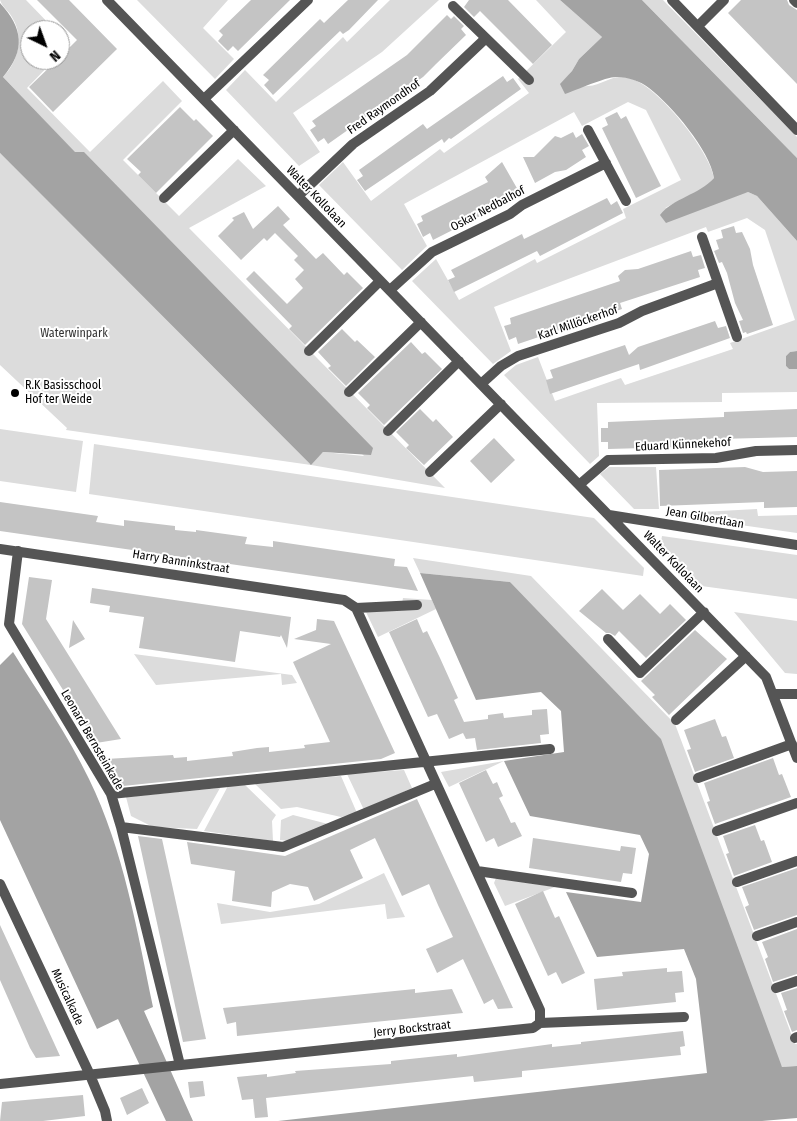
<!DOCTYPE html>
<meta charset="utf-8">
<style>
body{margin:0}
#map{position:relative;width:797px;height:1121px;overflow:hidden;background:#fff;font-family:"Fira Sans Condensed",sans-serif}
canvas{display:block}
.north{position:absolute;left:20px;top:20px;width:50px;height:50px;box-sizing:border-box;background:#fff;border:1px solid #999;border-radius:50%;rotate:138deg;font-size:14px;font-weight:700;line-height:20px;text-align:center;color:#000}
.north::after{content:'';display:block;margin:auto;width:18px;height:22px;background:#000;clip-path:polygon(50% 0,100% 100%,50% 72%,0 100%)}
</style>
<div id="map">
<canvas width="797" height="1121"></canvas>
<div class="north">N</div>
</div>
<script>
const ctx = document.querySelector('canvas').getContext('2d');
ctx.lineJoin = 'round';
function fill(path, color) { ctx.fillStyle = color; ctx.fill(path, 'evenodd'); }
function stroke(path, color, width, dash) { ctx.strokeStyle = color; ctx.lineWidth = width; ctx.lineCap = dash ? 'butt' : 'round'; ctx.setLineDash(dash || []); ctx.stroke(path); }
function label(font, color, halo, rows, align = 'center') {
  ctx.font = font + ' "Fira Sans Condensed",sans-serif'; ctx.lineWidth = 4; ctx.setLineDash([]); ctx.textBaseline = 'middle'; ctx.strokeStyle = halo; ctx.fillStyle = color; for (const [text, x, y, turn = 0] of rows) {
    ctx.save(); ctx.translate(x, y); ctx.rotate((+turn || 0) * Math.PI / 180); ctx.textAlign = isNaN(turn) ? turn : align; if (halo) ctx.strokeText(text, 0, 0); ctx.fillText(text, 0, 0); ctx.restore();
  }
}
const green = new Path2D(`
 M0 0H26L55 30H30V60H54L27 88 90 152 163 81 182 101 123 160 179 216 238 159 266 186 189 228 445 488 311 465 66 430 67 428 0 365V153L310 464 323 452 364 456 3 77C18 62 24 38 13 19 10 12 2 7 0 0Z
 M137 0H228L203 28 234 59 215 79Z
 M390 0H439L382 52 293 113 320 152 299 166 226 90 245 70 276 102 343 37 347 42Z
 M536 0H560L602 37 579 59 572 71 561 84C569 84 579 87 588 86 605 85 612 72 632 79 658 87 710 151 714 178L706 187 665 208 748 192 757 196 797 241V351L790 352 786 356V366L789 369H797V392L722 393V402L597 403 599 456 590 464 504 375 516 365 538 357 555 401 621 378 625 385 733 349 730 343 795 320 765 230 747 218 708 232 706 227 494 307 511 351 493 364 412 281 436 259 459 300 535 259 537 263 626 218 623 209 681 180 646 110 628 102 582 126 574 112 404 204 427 246 402 270 319 185 343 162 371 201 440 149 444 153 529 93 518 79 566 32Z
 M642 0H663L797 137V158Z
 M0 429 83 441 76 492 0 481Z
 M94 444 594 518 644 568 643 576 89 494Z
 M609 467H656L659 509H634L600 474Z
 M757 509 758 516 797 515V533L663 514Z
 M662 536 797 555V599L694 585 660 547Z
 M413 558 531 576 675 724 795 1044H797V1066L782 1067 510 582 420 573Z
 M403 598 432 600 436 609 378 637 366 612 401 609Z
 M734 612 797 621V674L785 673Z
 M134 654 292 675 297 683 282 685 281 674 156 685Z
 M504 761 449 787 441 772Z
 M404 770 412 788 364 810 347 774Z
 M341 776 357 813 341 817 297 807 281 809 255 784Z
 M245 785 276 815 272 821 273 841 204 831 228 786Z
 M220 788 197 829 153 827 131 816 126 797Z
 M293 815 328 824 288 841 280 840 281 820Z
 M384 873 405 917 387 919 385 904 221 924 217 903 270 912 319 904Z
 M496 878 555 887 505 906 494 883Z`);
const water = new Path2D(`
 M560 0H642L797 158V241L757 196 748 192 666 223 660 215C673 198 699 195 714 178 710 150 671 105 649 88 640 81 628 77 617 77 608 76 576 90 565 94L560 84 572 71 579 59 602 37Z
 M0 3C23 28 26 50 3 77L75 152H84L373 448 371 455 323 452 311 465 0 153Z
 M797 351V369H789L786 366V356L790 352Z
 M420 573 510 582 661 739 782 1067 797 1066V1118L762 1121H278L707 1073 696 979 684 949 597 957 566 892 641 902 649 854 640 835 530 816 504 761 564 752 561 711 541 692 476 700Z
 M13 652C39 694 68 735 89 779 124 851 137 930 153 1007L144 1011 193 1121H166L118 1019 97 1029 0 820V665Z`);
const building = new Path2D(`
 M37 0H69L117 49 53 112 29 87 57 60H60V57L77 40Z
 M251 0H290L238 51 233 46 228 51 218 41 223 35 219 31Z
 M348 0H378L349 30 343 34 340 31 273 95 264 85 269 80 263 75 320 19 324 23Z
 M469 0H508L552 45 533 64 480 11 474 17 464 7Z
 M741 0H787L789 5 797 10V84L728 13Z
 M447 15 451 19 454 16 464 26 461 29 466 35 436 64 423 77 328 144 324 138 318 142 310 130 316 126 312 121 407 55Z
 M503 76 507 82 513 78 521 89 451 139 449 138 444 143 442 139 365 191 357 180 363 176 359 170 423 124 427 129Z
 M180 107 194 121 196 119 213 136 156 193 138 175 141 172 127 159Z
 M617 112 621 119 626 116 661 186 636 198 602 128 608 125 605 118Z
 M573 132 576 138 582 134 589 146 582 150 586 157 566 170 555 172 535 183 523 157H534L555 136 561 138Z
 M502 162 518 190 509 198 491 203 494 209 433 240 430 233 423 237 417 224 423 221 421 216 488 182 485 177Z
 M607 198 611 205 617 201 623 213 540 256 537 251 454 292 448 280 455 277 451 270 522 234 524 239Z
 M278 206 290 219 283 225 316 259 323 253 344 275 347 272 363 288 305 345 289 329 292 326 246 279 254 271 287 304 303 288 295 279 304 270 294 260 298 256 275 233 267 241 264 238 241 260 218 236 234 220 232 218 244 212 253 229Z
 M734 226 736 233 742 232 750 249 753 265 773 325 747 334 746 332 743 333 739 321 743 320 735 303 727 273 722 262 719 263 714 251 719 249 716 240 723 238 721 230Z
 M691 251 693 257 701 255 705 268 698 270 700 277 620 303 622 309 518 344 516 337 509 340 504 326 511 324 510 318 620 281 618 276 625 270 638 269Z
 M715 321 718 328 726 326 730 338 640 370 639 364 550 394 546 380 553 378 550 370 625 345 629 355 638 347Z
 M342 329 355 342 357 340 375 357 346 386 328 368 331 366 318 352Z
 M411 342 422 354 425 352 442 369 384 425 367 408 370 405 358 393Z
 M420 409 433 422 436 419 453 437 424 465 406 448 409 445 396 432Z
 M797 409V437L718 439V446L608 449V442H601V428H608V422L724 417V412Z
 M494 438 515 460 491 483 470 461Z
 M745 467 763 472 797 471V507L764 508V502L660 506 659 470Z
 M0 502 98 516 96 522 124 526V520L175 526V530L196 532V530L247 537 245 544 273 547V541L395 559 394 566 407 567 418 591 0 531Z
 M29 577 52 580 46 619 121 739 96 743 22 624Z
 M92 588 291 617 287 648 281 635 280 637 240 631 235 662 139 648 144 617 109 612 110 606 90 603Z
 M602 589 623 610 640 594 660 614 670 604 686 620 646 658 619 631 615 636 610 633H606L579 611Z
 M317 619 334 621 395 753 381 759 123 786 106 759 173 755 174 758 187 757V761L233 756 232 752 257 748 269 747V752L305 748 304 745 330 742 293 662 331 644 294 639 316 630Z
 M417 619 423 633 427 631 440 658 458 698 454 700 464 722 488 719V715L503 713 504 718 532 715V710L547 709 549 734 540 735 541 743 477 750 475 738 466 739 463 733 449 739 437 714 428 717 389 632Z
 M73 620 85 639 69 648Z
 M695 630 727 659 669 715 652 697 655 695 641 681Z
 M715 719 722 737 726 736 734 758 695 772 687 750 691 749 684 730Z
 M773 758 779 775 782 774 791 797 715 824 707 802 710 801 704 783Z
 M486 770 493 784 497 782 503 796 499 798 505 810 511 823 515 822 522 836 498 847 494 838 486 842 459 783Z
 M417 799 513 1008 498 1009 493 999 484 1004 463 959 437 973 426 949 453 937 438 905 429 884 402 896 375 838 350 850 363 878 314 901 308 887 290 884 272 892 271 907 232 901 235 871 191 864 187 842 285 856Z
 M755 825 761 841 764 840 772 862 734 876 726 854 729 853 723 836Z
 M138 836 162 839 206 1039 183 1042Z
 M533 838 620 851 621 846 636 848 632 874 623 873 621 882 529 868Z
 M797 868V915L754 930 745 907 749 905 742 887Z
 M543 891 555 918 559 916 585 973 562 984 556 972 548 976 515 904Z
 M0 925 12 951 60 1056 36 1058 30 1048 0 980Z
 M797 929V974L773 982 765 959 768 957 762 942Z
 M667 968V972L682 971 684 992 675 993 676 1002 597 1010 594 979 623 976 622 972Z
 M797 988V1030L792 1032 784 1011 787 1010 781 993Z
 M415 989V993L452 989 463 1013 237 1036 236 1022 227 1024 223 1008Z
 M683 1031 685 1046 680 1047 681 1055 522 1071V1077L474 1082 473 1076 266 1098 268 1117 255 1118 253 1099 242 1100 237 1077 267 1074V1077L296 1073 295 1071 391 1064V1061L457 1054V1057L552 1044V1047L581 1044V1042Z
 M203 1081 205 1096 190 1098 188 1082Z
 M142 1088 149 1103 127 1115 120 1098Z
 M83 1095 85 1116 43 1121H0L2 1102Z`);
const street = new Path2D(`
 M107 0 766 677 797 758
 M672 0 797 130
 M794 0 797 3
 M453 6 529 80
 M698 26 724 0
 M204 99 308 0
 M588 130 626 201
 M298 196 353 144 430 91 485 39
 M164 198 234 130
 M702 237 737 337
 M390 290 432 252 510 214 522 205 606 163
 M309 351 380 281
 M481 384 501 366 518 356 619 323 642 311 718 283
 M349 392 421 322
 M388 431 459 361
 M430 472 501 404
 M579 485 608 460 716 458 756 451 797 450
 M609 515 797 545
 M0 549 344 600 356 608 540 1010V1023
 M18 551 9 624 111 794 121 827 180 1065
 M356 608 417 605
 M608 639 640 673 704 612
 M774 694H797
 M676 720 746 656
 M698 778 792 744
 M111 794 550 749
 M121 827 283 847 435 784
 M717 831 797 803
 M477 871 632 893
 M737 882 797 861
 M0 884 90 1075 105 1111 107 1121
 M757 936 797 922
 M776 988 797 981
 M795 1038 797 1037
 M0 1084 533 1028 540 1023 684 1017`);
const markers = [
 [15,393,5,"#000"]
];
const streetNames = [
 ["Fred Raymondhof",384,107,-35],
 ["Walter Kollolaan",316,197,46],
 ["Oskar Nedbalhof",488,209,-28],
 ["Karl Millöckerhof",578,323,-19],
 ["Eduard Künnekehof",683,445,-3],
 ["Jean Gilbertlaan",705,518,10],
 ["Harry Banninkstraat",181,562,9],
 ["Walter Kollolaan",673,562,46],
 ["Leonard Bernsteinkade",92,740,60],
 ["Musicalkade",67,997,65],
 ["Jerry Bockstraat",412,1029,-6]
];
const parkNames = [
 ["Waterwinpark",74,334]
];
const poiNames = [
 ["R.K Basisschool",25,386],
 ["Hof ter Weide",25,400]
];
fill(green, '#dcdcdc');
fill(water, '#a3a3a3');
fill(building, '#c4c4c4');
stroke(street, '#555', 10);
for (const [x, y, r, color] of markers) { const dot = new Path2D(); dot.arc(x, y, r, 0, 2 * Math.PI); ctx.fillStyle = color; ctx.fill(dot); stroke(dot, '#fff', 2); }
label('12px', '#000', '#fff', streetNames);
label('12px', '#333', '#fff', parkNames);
label('12px', '#000', '#fff', poiNames, 'left');
</script>
